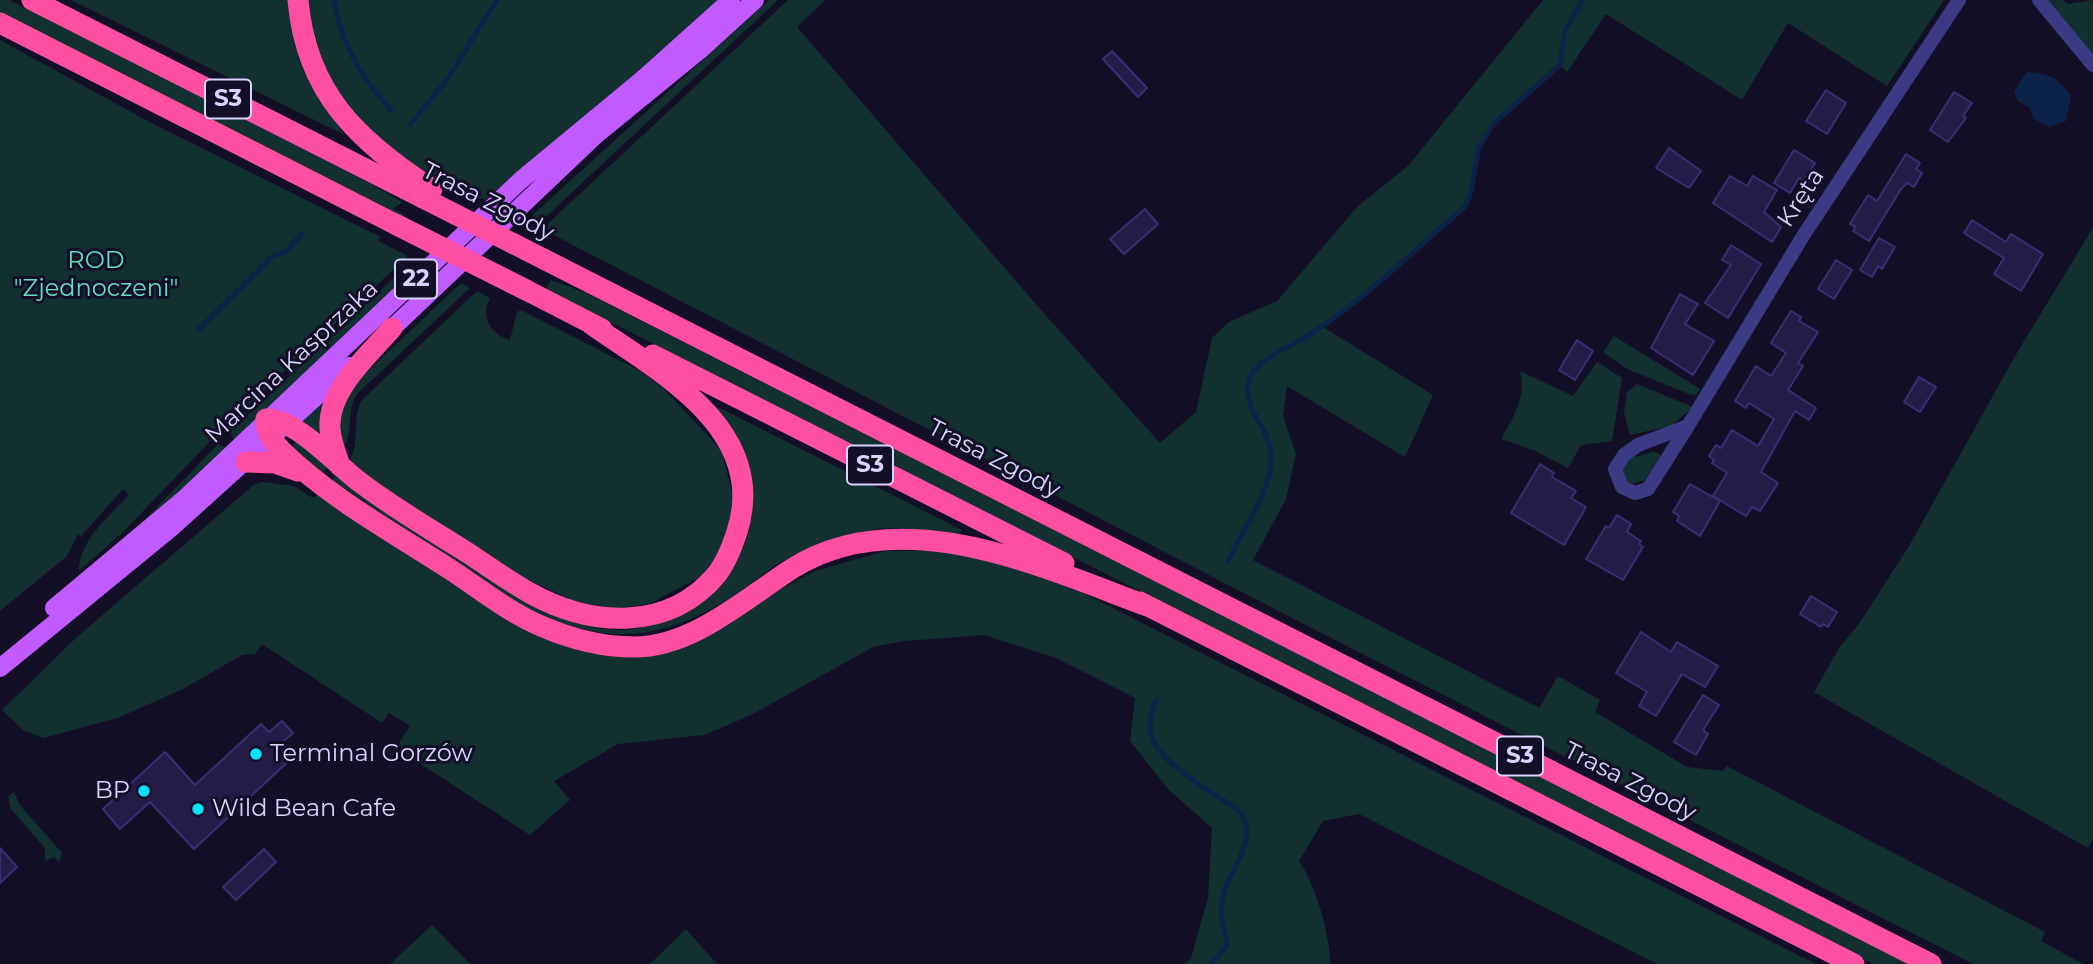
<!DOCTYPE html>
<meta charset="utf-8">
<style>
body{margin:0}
canvas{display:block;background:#130f26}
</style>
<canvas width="2093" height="964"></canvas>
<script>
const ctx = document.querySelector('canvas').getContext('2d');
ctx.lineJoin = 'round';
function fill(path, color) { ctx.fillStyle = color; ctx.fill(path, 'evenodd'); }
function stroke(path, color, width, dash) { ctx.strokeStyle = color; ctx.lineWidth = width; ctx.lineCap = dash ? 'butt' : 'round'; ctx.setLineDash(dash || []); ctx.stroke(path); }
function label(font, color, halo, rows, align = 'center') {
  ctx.font = font + ' Montserrat,sans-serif'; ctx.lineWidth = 6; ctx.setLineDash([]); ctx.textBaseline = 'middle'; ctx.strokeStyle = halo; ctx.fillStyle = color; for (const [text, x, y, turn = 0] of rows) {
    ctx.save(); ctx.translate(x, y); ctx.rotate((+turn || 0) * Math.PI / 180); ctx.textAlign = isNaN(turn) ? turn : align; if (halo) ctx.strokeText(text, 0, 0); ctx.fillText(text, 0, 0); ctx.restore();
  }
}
const green = new Path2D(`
 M0 0H9L370 183 412 208 402 203 393 208 405 215 403 216 0 12Z
 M71 0H290C290 54 314 93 345 135Z
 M309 0H721L542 157 485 200C459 186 422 172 398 155 349 119 310 62 309 0Z
 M769 0H778L536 226 526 221Z
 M788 0H825L797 27 1040 309 1160 443 1196 412 1212 338 1229 322 1277 301 1358 206 1408 166 1543 0H1944L1887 86 1788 23 1742 100 1606 14 1567 72 1560 65C1537 86 1488 121 1479 148 1473 168 1472 188 1465 207L1323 327 1433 395 1405 457 1287 386 1283 416 1296 454 1286 499 1253 560 1539 708 1558 676 1600 700 1595 712 1687 767 1723 771 1727 766 2045 932 2041 941 2083 964H1973L1290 617 542 229Z
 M2039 0H2063L2068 4 2093 0V65Z
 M0 40 157 126 381 237 378 241 408 256 220 431 123 532 79 571C78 542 110 515 129 495L123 489 81 536 78 534 67 556 0 611Z
 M2093 228V839L2088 848 1814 692 1839 648 1859 624 1909 546 2018 351Z
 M414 259 424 265 234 440 230 432Z
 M551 280 586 293 1910 964H1873L546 289Z
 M461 283 470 288 357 394C346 412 354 435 342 450 336 426 340 407 352 386Z
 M477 291 490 298C480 316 491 335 510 340L517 312 521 310 640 371 662 387 722 451 735 505 724 549 700 577 649 604 615 609 574 601 520 576 355 468 349 460C361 446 351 418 362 400Z
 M1614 336 1700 389 1696 395 1689 394 1627 369 1603 352Z
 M1597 362 1622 378 1612 441 1581 445 1568 468 1533 450 1501 439C1513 418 1527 397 1520 371L1573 396Z
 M1637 384 1693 407 1671 426 1630 435 1624 413 1627 392Z
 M323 401 324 402 321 437 298 424Z
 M718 407 962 530 959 534C934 532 908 527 884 528 867 529 809 548 792 556 770 566 750 586 730 598 654 646 596 644 518 604L331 481 337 474C394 509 452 544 510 579 533 593 557 613 582 623 631 643 695 617 726 578 746 553 759 510 750 478 744 455 728 432 717 411Z
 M295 440 328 467 322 474 293 446Z
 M218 444 227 448 147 528 129 536Z
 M1653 452 1660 454V459L1644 481 1630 484 1622 477V466L1631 458Z
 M263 482 294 486 313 498 321 493 555 642 635 654 749 606 815 571 886 551H949L1015 566 1089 596 1816 964H1657L1359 814 1323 821 1299 861C1316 886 1330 934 1330 964H1185L1191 958 1208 898 1212 828 1169 790 1130 741 1135 698 1056 658 984 635 904 641 873 647 751 715 704 735 618 744 554 781 570 800 530 835 396 748 410 726 389 713 382 723 262 644 255 654 242 655 183 689 118 718 43 738 23 730 2 710 78 636 255 484Z
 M14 792 19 804 62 853 59 862 54 857 45 861V848L11 809 8 797Z
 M432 925 470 964H390Z
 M686 929 717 964H650Z`);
const water = new Path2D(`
 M2027 72C2051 74 2056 76 2071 96L2066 121 2049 127 2034 119 2029 107 2018 101 2014 91Z`);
const stream = new Path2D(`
 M334 0C341 44 361 77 391 110
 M410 125 448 78 497 0
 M199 329 273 256 285 252 302 234
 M1228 561C1243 528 1281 479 1269 443 1263 424 1244 405 1248 384 1252 362 1282 351 1299 341 1360 305 1411 252 1465 207L1471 191 1479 147 1494 123 1560 65 1565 30 1583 0
 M1156 700C1152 711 1147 726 1152 738 1163 766 1213 792 1237 809 1263 836 1229 869 1223 896 1219 911 1224 929 1227 945L1212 964`);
const building = new Path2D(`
 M1112 51 1147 88 1138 97 1103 59Z
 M1826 90 1846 103 1827 134 1806 121Z
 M1954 92 1972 103 1963 116 1966 118 1948 142 1930 130Z
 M1669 148 1701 171 1689 188 1656 168Z
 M1794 150 1815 163 1804 181 1799 178 1790 193 1774 183Z
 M1906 154 1920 163 1916 169 1922 173 1914 187 1907 183 1901 189 1869 241 1853 231 1856 227 1850 224 1868 195 1877 201Z
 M1730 176 1747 186 1753 176 1777 190 1764 212 1781 227 1772 242 1713 203Z
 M1145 209 1158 224 1124 254 1110 239Z
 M1972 220 2006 242 2011 234 2043 254 2021 291 1994 274 2004 258 1964 233Z
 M1879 238 1895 247 1882 269 1878 266 1872 277 1860 270Z
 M1731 245 1761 264 1728 318 1705 303 1731 265 1722 260Z
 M1836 260 1852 270 1834 299 1818 289Z
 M1680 294 1698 304 1685 324 1714 341 1693 375 1651 348Z
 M1791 311 1801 317 1799 321 1818 332 1798 363 1803 366 1788 390 1816 408 1809 420 1795 411 1761 472 1778 483 1760 511 1752 507 1746 516 1713 496 1727 473 1712 463 1714 460 1709 456 1716 445 1721 448 1732 430 1758 446 1774 419 1749 403 1746 408 1735 401 1756 366 1771 376 1786 353 1771 343Z
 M1577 340 1593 351 1575 380 1559 370Z
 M1919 377 1936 387 1920 412 1904 402Z
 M1540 464 1554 473 1552 477 1576 491 1571 498 1586 507 1564 545 1511 513Z
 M1690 484 1720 501 1700 536 1677 521 1679 516 1673 512Z
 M1617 515 1631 524 1627 532 1641 541 1639 544 1643 547 1623 580 1586 559 1606 526 1609 528Z
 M1811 596 1837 612 1828 627 1823 624 1821 627 1800 614Z
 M1641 632 1671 652 1677 642 1718 666 1705 687 1682 674 1656 716 1639 706 1647 692 1616 673Z
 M1703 695 1719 705 1703 730 1708 734 1696 755 1674 742Z
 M282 721 293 733 280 744 293 757 194 849 150 802 120 829 103 809 165 752 195 785 261 724 269 732Z
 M0 848 17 867 0 883Z
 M264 849 276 862 236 900 223 887Z`);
const minor = new Path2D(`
 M2039 0 2093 65
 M1688 426 1648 489 1635 493 1622 487 1615 469 1624 455 1638 445 1688 426 1803 236 1959 0`);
const primary = new Path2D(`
 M384 336 597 134 700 50 755 0
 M54 608 183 500 521 180 643 79 731 0
 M0 668 171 528 350 366`);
const motorway = new Path2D(`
 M32 0 423 198
 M298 0C306 93 358 141 432 189
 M0 23 395 224
 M514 244 1931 964
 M526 290 602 329
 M591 324C656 370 762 425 740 521 735 540 729 558 717 574 669 632 591 627 530 593 508 581 488 566 468 553 430 529 392 507 357 480 334 462 296 419 266 419 266 432 273 443 282 451 331 499 394 533 451 570 480 589 510 613 541 626 571 639 601 647 634 647 693 647 746 598 793 568 902 500 1044 568 1150 607
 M653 355 1064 563
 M246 462 275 463 298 471
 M340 466C336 454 331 442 330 429 327 390 369 355 392 328
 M1140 602 1854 964`);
const motorwayBridge = new Path2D(`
 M423 198 514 244
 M395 224 526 290`);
const markers = [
 [256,754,7,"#00e5ff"],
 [144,791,7,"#00e5ff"],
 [198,809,7,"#00e5ff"]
];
const shields = [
 [228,99,46],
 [416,279,42],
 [870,465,46],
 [1520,756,46]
];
const shieldNames = [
 ["S3",228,99],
 ["22",416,279],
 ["S3",870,465],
 ["S3",1520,756]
];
const streetNames = [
 ["Kręta",1801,198,-57],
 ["Trasa Zgody",488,202,27],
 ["Marcina Kasprzaka",292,362,-43],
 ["Trasa Zgody",994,459,27],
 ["Trasa Zgody",1630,782,27]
];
const parkNames = [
 ["ROD",96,261],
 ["\"Zjednoczeni\"",96,289]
];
const poiNames = [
 ["Terminal Gorzów",270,754],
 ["BP",130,791,"right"],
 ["Wild Bean Cafe",212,809]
];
fill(green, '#12302f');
fill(water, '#0c2248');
stroke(stream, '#0c2248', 5);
fill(building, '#241b47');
stroke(building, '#3b2d73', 2);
stroke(minor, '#3d3a85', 14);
stroke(primary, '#c25bff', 18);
stroke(motorway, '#ff4fa3', 21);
stroke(motorwayBridge, '#ff4fa3', 21);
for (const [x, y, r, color] of markers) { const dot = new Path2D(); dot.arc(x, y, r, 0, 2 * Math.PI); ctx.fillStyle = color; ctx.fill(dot); stroke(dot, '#130f26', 2.5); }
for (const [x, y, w] of shields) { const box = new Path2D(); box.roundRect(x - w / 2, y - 19.5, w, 39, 5); ctx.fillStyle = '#130f26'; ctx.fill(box); stroke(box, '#d9d4ff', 2); }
label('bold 23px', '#d9d4ff', null, shieldNames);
label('24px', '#d9d4ff', '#130f26', streetNames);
label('24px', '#5fe0c0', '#130f26', parkNames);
label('24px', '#d9d4ff', '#130f26', poiNames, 'left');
</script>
